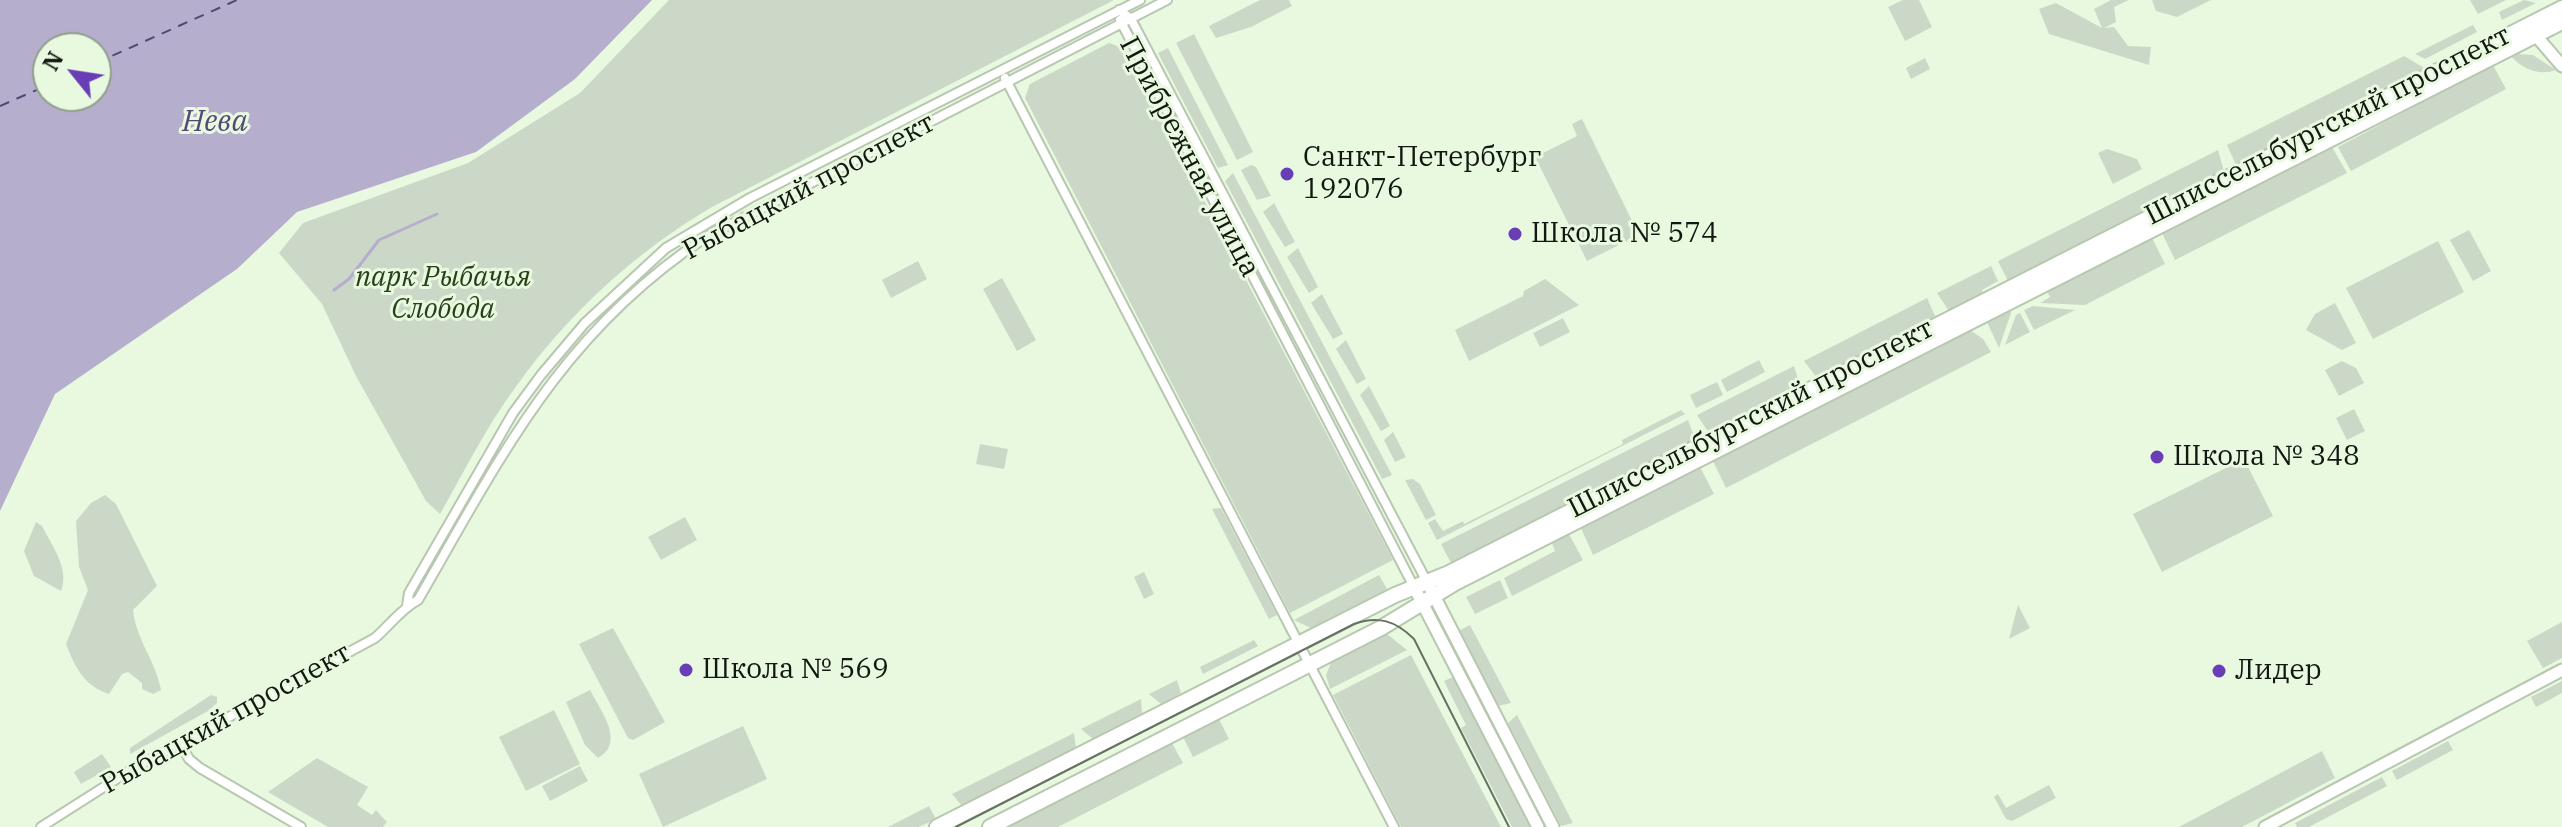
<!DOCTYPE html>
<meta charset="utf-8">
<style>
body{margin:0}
#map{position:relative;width:2562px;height:827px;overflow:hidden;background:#e8f9e0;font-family:"IBM Plex Serif",serif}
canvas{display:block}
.north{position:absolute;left:32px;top:32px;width:80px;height:80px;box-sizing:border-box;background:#e8f9e0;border:2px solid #929f8c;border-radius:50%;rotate:300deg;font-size:22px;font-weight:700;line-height:32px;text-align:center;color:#12170f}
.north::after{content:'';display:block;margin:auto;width:28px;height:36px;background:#683db5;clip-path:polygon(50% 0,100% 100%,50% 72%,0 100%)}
</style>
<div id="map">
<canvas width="2562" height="827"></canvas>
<div class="north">N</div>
</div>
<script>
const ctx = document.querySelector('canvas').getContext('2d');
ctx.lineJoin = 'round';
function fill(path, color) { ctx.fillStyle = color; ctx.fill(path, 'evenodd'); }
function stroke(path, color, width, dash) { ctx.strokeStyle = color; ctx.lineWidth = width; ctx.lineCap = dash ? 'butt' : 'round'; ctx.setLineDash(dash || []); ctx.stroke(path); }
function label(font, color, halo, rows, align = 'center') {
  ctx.font = font + ' "IBM Plex Serif",serif'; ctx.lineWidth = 6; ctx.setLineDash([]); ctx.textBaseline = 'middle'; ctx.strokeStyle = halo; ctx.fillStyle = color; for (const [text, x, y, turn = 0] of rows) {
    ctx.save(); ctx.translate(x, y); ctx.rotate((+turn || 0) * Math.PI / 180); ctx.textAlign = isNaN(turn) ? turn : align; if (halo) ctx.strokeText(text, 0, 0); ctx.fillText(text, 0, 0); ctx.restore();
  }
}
const green = new Path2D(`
 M669 0H1114L712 207C635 252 567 315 515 388 486 427 464 472 440 514L426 501 356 376 322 304 279 253 303 223 468 163 580 93Z
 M1260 0H1289L1292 6 1251 27 1216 38 1209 26Z
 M1903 0H1919L1932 27 1905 41 1888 7Z
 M2111 0H2129L2114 7 2116 22 2104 28 2114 27 2128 46 2151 47 2149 65 2049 34 2039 9 2056 3 2102 28 2094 9Z
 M2152 0H2211L2177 17 2156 11Z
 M2470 0H2506L2478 14Z
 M2524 0 2536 3 2502 20 2499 12Z
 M2473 25 2477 32 2425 59 2415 54Z
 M1194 34 1253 152 1237 160 1176 43Z
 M1109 43C1127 47 1134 67 1142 82L1393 560 1290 613 1025 98 1030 84Z
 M1168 48 1228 165 1218 168 1158 53Z
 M2517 54 2533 55 2556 70C2539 76 2522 69 2511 56Z
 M2404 56 2426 69 2236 165 2227 145Z
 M1925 58 1930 69 1911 79 1906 68Z
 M2493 65 2506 89 2351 171 2338 147Z
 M1582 119 1639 235 1587 261 1535 157 1577 136 1572 124Z
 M2332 147 2347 173 2175 260 2162 233Z
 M2107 149 2137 159 2142 169 2113 184 2098 153Z
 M2218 150 2224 171 2008 281 1998 261Z
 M1251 165 1256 167 1271 196 1257 200 1241 170Z
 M1233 173 1392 475 1382 479 1225 181Z
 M1274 203 1295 242 1285 247 1263 212Z
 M2469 230 2491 271 2473 281 2450 240Z
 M2152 238 2165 264 2085 305 2040 303 2050 297 2047 291Z
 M2438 241 2464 292 2373 339 2346 288Z
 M1298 248 1318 287 1309 293 1287 257Z
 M918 261 927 279 891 298 882 280Z
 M1991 266 1998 281 1982 290 1983 294 1949 311 1937 293Z
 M1002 278 1036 340 1017 351 983 289Z
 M1545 279 1579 305 1469 361 1455 330 1523 296 1524 291Z
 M1322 294 1343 334 1333 339 1311 303Z
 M1927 298 1936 318 1817 378 1804 361Z
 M2335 303 2356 343 2342 350 2306 330 2315 314Z
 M2033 306 2075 310 2034 330 2024 310Z
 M2010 310 2011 313 1999 348 1987 322Z
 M2020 313 2030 332 2005 345 2016 315Z
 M1563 318 1570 332 1540 347 1533 333Z
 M1970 330 1983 339 1991 352 1726 488 1713 461Z
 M1346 340 1366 379 1357 384 1336 349Z
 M1759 360 1765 372 1727 392 1721 380Z
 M2342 361 2356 368 2364 383 2339 396 2325 370Z
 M1794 366 1800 386 1709 433 1697 415Z
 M1717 382 1723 395 1696 408 1690 395Z
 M1369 386 1390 426 1381 431 1360 395Z
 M2354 409 2365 431 2347 440 2336 418Z
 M1681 410 1685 414 1437 540 1428 523 1435 519 1443 531 1463 521 1464 524 1623 444 1622 440Z
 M1688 420 1695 439 1451 563 1441 544Z
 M1393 432 1406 457 1395 462 1384 440Z
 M980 444 1008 449 1004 469 976 464Z
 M2244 459 2273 516 2162 572 2133 514Z
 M1700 467 1714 494 1593 555 1581 528Z
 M1413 479 1420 484 1436 515 1426 520 1405 480Z
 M105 495 116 504 157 586 133 610C136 640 156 661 161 690L153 694 142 689V683L128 672 122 674 109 694C84 686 75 667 66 644L88 590 79 567 76 521 91 503Z
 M1221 508 1277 615 1269 619 1212 509Z
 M685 517 697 540 661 560 648 537Z
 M36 522 42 526C52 546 70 569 61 591L34 576 24 551Z
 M1569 534 1583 560 1512 596 1504 578 1555 551 1552 543Z
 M1144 572 1154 594 1144 599 1134 577Z
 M1379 575 1387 589 1311 628 1294 620Z
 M1500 580 1508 598 1475 614 1466 597Z
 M2018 605 2030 628 2009 639Z
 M2562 622V658L2543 668 2527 641Z
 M1470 625 1511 703 1498 706 1460 630Z
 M613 628 665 722 633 740 628 738 579 644Z
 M1387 634 1407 650 1330 689 1326 675 1331 663Z
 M1254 640 1258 646 1203 674 1200 667Z
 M1411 655 1501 827H1401L1333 695Z
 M1453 677 1531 827H1512L1461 728 1466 725 1444 681Z
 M1177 680 1181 693 1161 704 1149 694Z
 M2562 681V693L2536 707 2531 697Z
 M590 690C601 711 626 743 598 758L585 745 566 702Z
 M211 695 217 697V703L208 711 130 754V748Z
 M1141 699 1142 713 1093 739 1081 729Z
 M554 710 580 764 526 791 499 737Z
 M1517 715 1573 823 1561 826 1508 723Z
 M1219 719 1229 739 1193 757 1183 737Z
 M743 726 767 779 663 827 639 774Z
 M1074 733 1076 748 962 806 952 794Z
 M2448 741 2453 750 2397 780 2392 771Z
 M1172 743 1183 763 1058 827H1006Z
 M2322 751 2335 778 2242 827H2179Z
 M102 754 111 767 81 784 74 772Z
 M317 758 368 787 357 805 372 815 376 810 387 822 383 827H328L268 792Z
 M580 766 588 781 550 801 542 786Z
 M2382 777 2387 786 2309 827H2297L2295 823Z
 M2049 785 2056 798 2012 821 2006 819 1994 797 1998 794 2006 808Z
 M929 806 936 819 919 827H888Z`);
const water = new Path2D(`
 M0 0H652L575 79 476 152 297 212 237 269 55 394 0 511ZM48 48H96V96H48Z`);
const stream = new Path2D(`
 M334 290 349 279 379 240 437 214`);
const ferry = new Path2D(`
 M96 63 237 0
 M0 106 48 85`);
const minor = new Path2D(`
 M1119 10 1131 19 1427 582
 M1120 20 1414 587
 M1005 78 1394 827
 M407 606 409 593 513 413 541 375 585 323 666 248 750 198 1140 0
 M180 743 189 759 200 768 301 827
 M41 827 129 771 375 638C389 626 401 609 418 600 502 455 561 333 706 237L1167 0`);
const tertiary = new Path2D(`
 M2531 30 2562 66
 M1427 582 1553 827
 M1414 587 1538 827
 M2265 827 2562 670`);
const primary = new Path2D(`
 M937 827 1395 595 1449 573 2562 8
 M990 827 1381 628 1455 583 2562 22`);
const tram = new Path2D(`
 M956 827 1354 624C1378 615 1396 621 1414 639L1509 827`);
const markers = [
 [1287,174,8,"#683db5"],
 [1515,234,8,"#683db5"],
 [2157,457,8,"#683db5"],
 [686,670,8,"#683db5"],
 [2219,671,8,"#683db5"]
];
const streetNames = [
 ["Шлиссельбургский проспект",2328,126,-27],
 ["Прибрежная улица",1189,157,62],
 ["Рыбацкий проспект",809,187,-28],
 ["Шлиссельбургский проспект",1751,419,-27],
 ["Рыбацкий проспект",226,719,-29]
];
const poiNames = [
 ["Санкт-Петербург",1303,158],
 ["192076",1303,190],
 ["Школа № 574",1531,234],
 ["Школа № 348",2173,457],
 ["Школа № 569",702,670],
 ["Лидер",2235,671]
];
const parkNames = [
 ["парк Рыбачья",443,278],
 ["Слобода",443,310]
];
const waterNames = [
 ["Нева",215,122]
];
fill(green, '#ccd8c7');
fill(water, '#b5aecc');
stroke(stream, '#b5aecc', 3);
stroke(ferry, '#544874', 2, [10, 8]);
stroke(minor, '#b8c7b0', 12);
stroke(tertiary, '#b8c7b0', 15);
stroke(primary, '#b8c7b0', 18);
stroke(minor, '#fff', 8);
stroke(tertiary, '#fff', 11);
stroke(primary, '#fff', 14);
stroke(tram, '#677162', 2);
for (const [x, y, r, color] of markers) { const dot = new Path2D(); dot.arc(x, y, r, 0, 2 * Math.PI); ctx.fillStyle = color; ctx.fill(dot); stroke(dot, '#e8f9e0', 3); }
label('28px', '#12170f', '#e8f9e0', streetNames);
label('28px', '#12170f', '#e8f9e0', poiNames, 'left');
label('italic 28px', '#274017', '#e8f9e0', parkNames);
label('italic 30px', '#544874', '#e8f9e0', waterNames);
</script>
